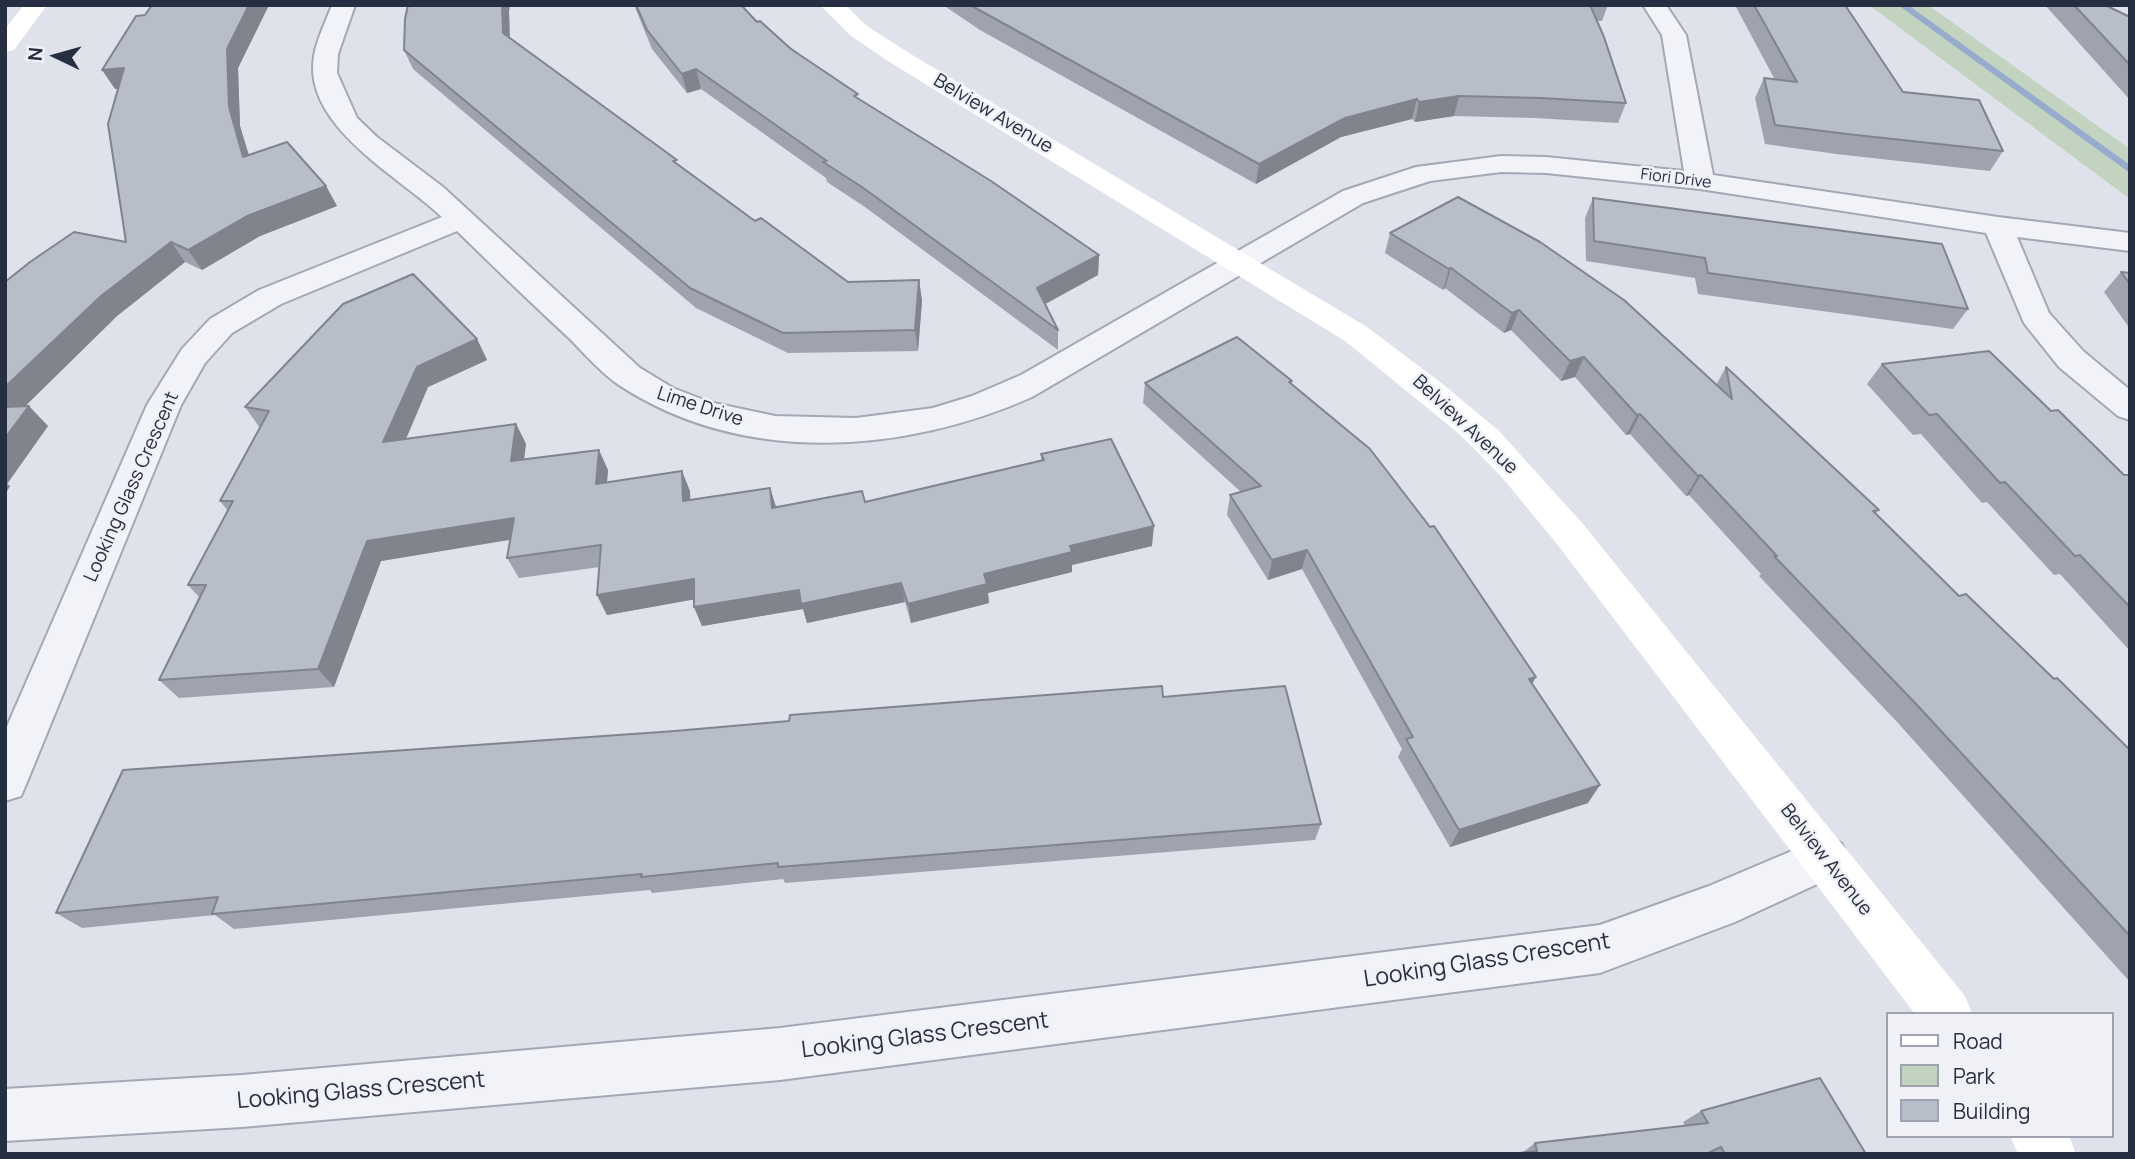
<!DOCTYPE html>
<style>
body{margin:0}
#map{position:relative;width:2135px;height:1159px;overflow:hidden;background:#dfe2ea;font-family:Manrope,sans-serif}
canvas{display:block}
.frame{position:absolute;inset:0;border:7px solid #262e42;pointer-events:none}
.legend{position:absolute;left:1886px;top:1012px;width:228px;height:126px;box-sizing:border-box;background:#eff1f7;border:2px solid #9fa3af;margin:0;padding:9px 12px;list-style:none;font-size:21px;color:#262e42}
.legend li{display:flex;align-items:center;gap:14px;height:35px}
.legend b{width:35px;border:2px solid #9fa3af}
.north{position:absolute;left:21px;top:21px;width:70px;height:70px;-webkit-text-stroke:5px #eff1f7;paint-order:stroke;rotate:275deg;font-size:19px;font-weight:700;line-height:28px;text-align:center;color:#262e42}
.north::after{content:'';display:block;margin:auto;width:24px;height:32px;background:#262e42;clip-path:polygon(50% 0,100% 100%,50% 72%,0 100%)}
</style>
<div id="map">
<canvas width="2135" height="1159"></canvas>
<div class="frame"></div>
<ul class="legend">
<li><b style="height:9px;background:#fff"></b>Road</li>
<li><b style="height:19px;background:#c2d4bf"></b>Park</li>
<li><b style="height:19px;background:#b8bdca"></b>Building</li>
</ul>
<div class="north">N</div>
</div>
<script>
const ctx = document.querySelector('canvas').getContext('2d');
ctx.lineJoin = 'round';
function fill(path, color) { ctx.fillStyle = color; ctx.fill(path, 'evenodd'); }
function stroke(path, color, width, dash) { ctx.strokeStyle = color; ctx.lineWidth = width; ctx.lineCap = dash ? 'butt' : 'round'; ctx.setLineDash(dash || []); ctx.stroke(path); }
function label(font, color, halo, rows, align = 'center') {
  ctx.font = font + ' Manrope,sans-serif'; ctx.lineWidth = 5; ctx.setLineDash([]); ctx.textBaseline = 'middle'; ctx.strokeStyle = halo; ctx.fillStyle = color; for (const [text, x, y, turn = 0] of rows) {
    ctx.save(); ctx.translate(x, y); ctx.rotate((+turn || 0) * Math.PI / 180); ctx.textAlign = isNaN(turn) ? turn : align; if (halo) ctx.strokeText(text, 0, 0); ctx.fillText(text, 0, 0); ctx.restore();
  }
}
const green = new Path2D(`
 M1869 5H1928L2130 149V199Z`);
const stream = new Path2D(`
 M1898 5H1908L2130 165V173Z`);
const street = new Path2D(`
 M332 5H355L338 54 337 73 357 118 377 137 443 187 640 368 673 388 709 402 775 416 856 418 933 408 972 396 1021 375 1343 191 1416 167 1501 156 1546 157 1684 171 1662 35 1643 5H1666L1686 35 1713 175 1998 217 2130 233V251L2017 237 2049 313 2083 351 2130 390V420L2118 416 2059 367 2024 323 1986 233 1700 189 1546 173 1501 172 1430 181 1363 203 1032 397C904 454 742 466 619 385 601 373 585 354 569 338 531 303 494 267 457 231L281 304 232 333 205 363 181 405 27 782 21 796 5 801V731L147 405 182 349 210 319 259 290 442 217C399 176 302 126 314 56 317 39 326 21 332 5Z
 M1825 837 1841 843 1848 858 1841 873 1735 922 1600 973 780 1080 242 1127 5 1141V1089L242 1075 780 1028 1600 925 1709 886Z`);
const secondary = new Path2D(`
 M24 5H47L14 50 5 52V29Z
 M820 5H845L867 26 909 53 1367 327 1444 385 1499 431 1583 524 1965 996 1972 1014H1915L1557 544 1500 475 1457 432 1345 341 891 63 851 36Z
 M2010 1136H2069L2076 1154H2018Z`);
const wall = new Path2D(`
 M152 5H269L238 68 240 126 249 155 326 186 337 206 260 236 202 270 185 262 117 316 25 406 48 426 7 484 10 486 5 494V282L126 242 118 89H115L145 15Z
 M634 5H741L757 22 858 98 1099 255 1098 275 1045 304 1058 330V350L865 207 827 182 826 178 701 89 687 93 652 49Z
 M943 5H1608L1602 21H1597L1626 103 1618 123 1535 118 1454 116 1415 122 1412 119 1341 137 1256 184 980 30Z
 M1735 5H1845L1903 92 2003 151 1990 171 1836 154 1765 144 1755 98 1764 78 1775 80Z
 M2045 5H2105L2130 17V100Z
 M509 12 510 38 679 165 755 221 848 282 919 280 922 301 918 351 788 353 696 308 413 69 404 50Z
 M1593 198 1968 309 1953 329 1698 294 1695 278 1586 261 1585 218Z
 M1390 233 1716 385 1726 367 1879 510 1875 514 1959 596 2054 679 2130 750V982L1898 723 1759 576 1761 574 1689 495 1686 496 1630 434 1626 435 1575 377 1561 381 1511 330 1504 333 1445 288 1443 290 1385 253Z
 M2121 272 2130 273V329L2104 292Z
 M477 339 487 360 428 387 406 439 516 424 526 444 524 459 608 470 607 482 690 491V500L770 488 776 507 865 502 1041 460V454L1152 546 1072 565V572L988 593 989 603 911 623 905 602 807 623 803 609 702 626 694 607V599L607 615 597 595 600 567 519 578 507 558 510 540 381 561 334 687 179 698 159 680 199 597 188 585 228 511 220 501 260 428 245 407Z
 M1882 364 2051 411 2124 475H2130V651L2060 574 2054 575 1987 502 1982 503 1921 434 1913 435 1867 384Z
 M1292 381 1291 385 1532 684 1588 803 1450 847 1398 757 1402 749 1302 569 1268 580 1227 515 1230 495 1241 492 1143 403 1145 383Z
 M1163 697 1321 824 1315 840 785 883 783 879 652 893 650 890 234 929 215 915 82 928 56 913Z
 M1701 1111 1866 1154H1510L1522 1153 1535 1143 1685 1126 1683 1122Z`);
const shadedWall = new Path2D(`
 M249 5H269L238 68 240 126 255 177 243 157 229 107 227 49Z
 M502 5H510L509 12 510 52 503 33Z
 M124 68 136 87 115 89 102 70Z
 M696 69 701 89 687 93 682 74Z
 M1459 96 1454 116 1415 122 1419 102Z
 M1417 99 1412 119 1341 137 1256 184 1259 164 1345 118Z
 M326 186 337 206 260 236 202 270 188 250 247 216Z
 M171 242 185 262 117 316 5 426V387L101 296Z
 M1099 255 1098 275 1038 308 1037 288Z
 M1451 268 1445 288 1443 290 1449 269Z
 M919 280 922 301 918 351 915 330Z
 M1519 310 1511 330 1504 333 1512 313Z
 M477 339 487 360 428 387 396 462 383 442 417 367Z
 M1584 357 1575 377 1561 381 1570 361Z
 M29 406 48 426 7 484 10 486 5 494V438Z
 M1640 414 1630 434 1626 435 1637 415Z
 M516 424 526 444 521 481 511 461Z
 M599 450 608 470 605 504 596 484Z
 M682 471 690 491 691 521 683 501Z
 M1701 475 1689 495 1686 496 1698 476Z
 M770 488 776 507 772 508Z
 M514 518 525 537 381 561 334 687 318 669 367 541Z
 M1154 526 1152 546 1072 565V572L988 593 989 603 911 623 908 604 984 574 1070 546Z
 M1307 550 1302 569 1268 580 1272 560Z
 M694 579 702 598 607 615 597 595Z
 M901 583 905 602 807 623 803 609 702 626 694 607 799 590Z
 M1536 677 1526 695 1529 679Z
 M1600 785 1588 803 1450 847 1459 830Z`);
const building = new Path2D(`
 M152 5H249L227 49 229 107 243 157 287 142 326 186 247 216 188 250 171 242 101 296 5 387V282L30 262 74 232 126 242 108 124 124 68 102 70 136 16 145 15Z
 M408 5H502L503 33 677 160 673 161 755 221 761 218 848 282 919 280 915 330 783 333 690 288 404 50 405 19Z
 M636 5H741L757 22 760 21 791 49 858 94 854 96 991 181 1099 255 1037 288 1058 330 862 187 823 162 827 161 696 69 682 74 647 30Z
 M970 5H1590L1604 37 1626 103 1541 98 1459 96 1419 102 1417 99 1345 118 1259 164Z
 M1754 5H1845L1903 92 1979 100 2003 151 1847 134 1775 125 1764 78 1797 82Z
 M2074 5H2105L2130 17V65Z
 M1458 197 1540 242 1624 300 1732 399 1726 367 1879 510 1873 511 1959 596 1966 594 2054 679 2057 678 2130 750V936L1917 705 1774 556H1777L1701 475 1698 476 1640 414 1637 415 1584 357 1570 361 1519 310 1512 313 1451 268 1449 269 1390 233Z
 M1593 198 1942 244 1968 309 1708 273 1705 258 1594 241Z
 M2121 272 2130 273V284Z
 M413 274 477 339 417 367 383 442 516 424 511 461 599 450 596 484 682 471 683 501 770 488 772 508 862 491 865 502 1044 460 1041 454 1111 439 1154 526 1070 546 1072 552 984 574 987 584 908 604 901 583 801 604 799 590 694 607V579L597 595 601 545 507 558 514 518 367 541 318 669 159 680 206 585H188L233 501H220L269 411 245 407 343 304Z
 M1237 337 1292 381 1289 382 1370 449 1430 527 1434 526 1536 677 1529 679 1600 785 1459 830 1406 739 1413 737 1307 550 1272 560 1230 495 1261 486 1145 383Z
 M1989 351 2051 411 2058 410 2124 475H2130V607L2080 555 2075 556 2005 482 2000 483 1937 414 1929 415 1882 364Z
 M29 406 5 438V407Z
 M1162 686 1163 697 1285 686 1321 824 778 867V863L641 877 642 874 212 914 218 897 56 913 123 770 675 731 789 721 790 715Z
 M1820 1078 1866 1154H1725L1721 1147 1706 1154H1510L1537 1151 1535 1143 1708 1123 1701 1111Z`);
const farStreetnames = [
 ["Fiori Drive",1676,179,7]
];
const streetNames = [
 ["Belview Avenue",993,114,31],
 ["Lime Drive",700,407,18],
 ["Belview Avenue",1465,425,43],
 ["Looking Glass Crescent",132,487,-66],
 ["Belview Avenue",1826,860,52]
];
const nearStreetnames = [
 ["Looking Glass Crescent",1487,961,-9],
 ["Looking Glass Crescent",925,1036,-7],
 ["Looking Glass Crescent",361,1091,-5]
];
fill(green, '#c2d4bf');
fill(stream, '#96abcd');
stroke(street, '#a4a8b4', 4);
fill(street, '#f2f3f8');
fill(secondary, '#fff');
fill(wall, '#9ea3ae');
fill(shadedWall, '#81848d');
fill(building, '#b8bdca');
stroke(building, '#81848d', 2);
label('16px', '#262e42', '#eff1f7', farStreetnames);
label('19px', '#262e42', '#eff1f7', streetNames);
label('23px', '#262e42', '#eff1f7', nearStreetnames);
</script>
